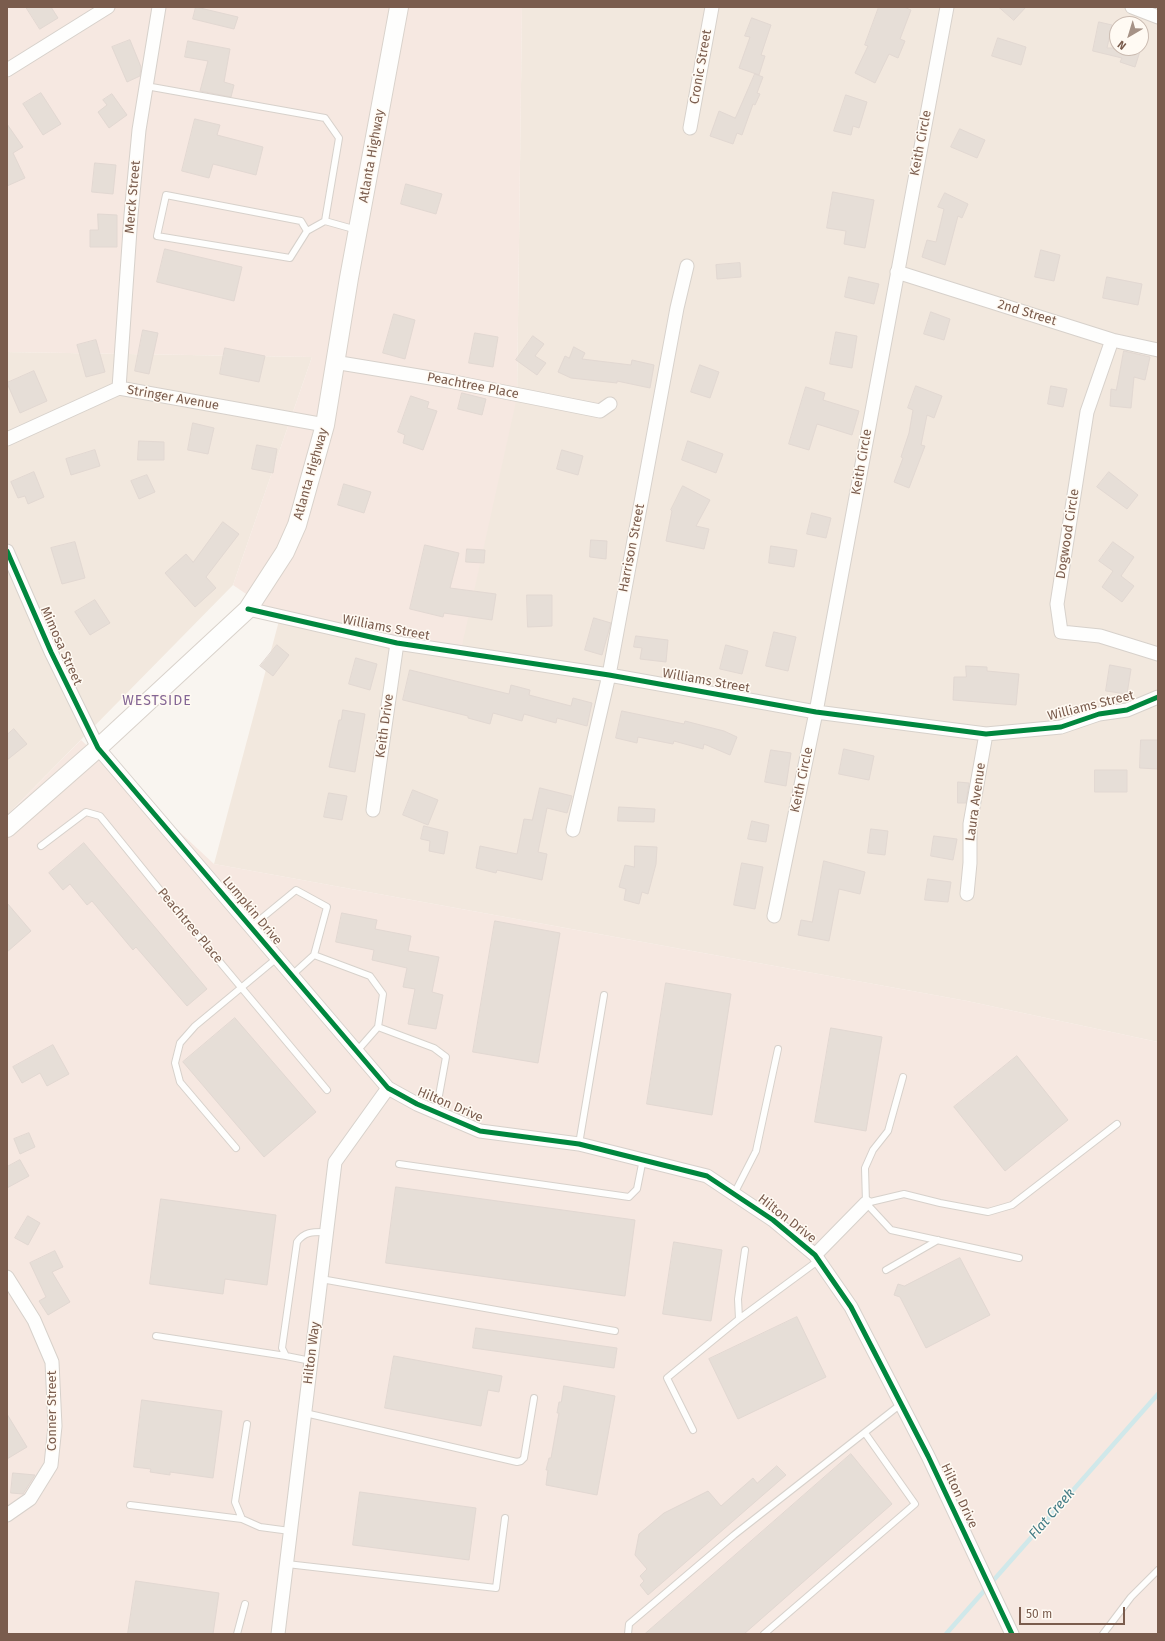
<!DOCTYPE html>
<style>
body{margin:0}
#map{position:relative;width:1165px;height:1641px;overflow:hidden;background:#f9f5f0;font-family:"Fira Sans",sans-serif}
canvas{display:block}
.frame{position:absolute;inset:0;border:8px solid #7a5c4d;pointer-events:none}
.north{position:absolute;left:1109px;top:16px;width:40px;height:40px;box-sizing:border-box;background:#fffaf3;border:1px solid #cabbb1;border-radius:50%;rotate:218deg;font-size:11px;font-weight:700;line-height:16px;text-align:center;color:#7a5c4d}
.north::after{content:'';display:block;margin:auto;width:14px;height:18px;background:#a69286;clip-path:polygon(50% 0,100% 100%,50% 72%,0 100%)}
.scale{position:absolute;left:1019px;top:1607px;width:106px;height:18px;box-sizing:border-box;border:2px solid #7a5c4d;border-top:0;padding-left:5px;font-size:12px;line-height:14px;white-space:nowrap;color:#7a5c4d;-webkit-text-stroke:3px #fffaf3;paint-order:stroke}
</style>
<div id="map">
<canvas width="1165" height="1641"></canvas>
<div class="frame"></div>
<div class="north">N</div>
<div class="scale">50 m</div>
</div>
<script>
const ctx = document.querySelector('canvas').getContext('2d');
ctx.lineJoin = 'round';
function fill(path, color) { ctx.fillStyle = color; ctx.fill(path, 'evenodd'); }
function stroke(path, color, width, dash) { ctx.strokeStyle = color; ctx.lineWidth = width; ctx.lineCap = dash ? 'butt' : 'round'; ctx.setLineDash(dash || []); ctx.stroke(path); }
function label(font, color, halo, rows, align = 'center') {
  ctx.font = font + ' "Fira Sans",sans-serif'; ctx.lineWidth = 3; ctx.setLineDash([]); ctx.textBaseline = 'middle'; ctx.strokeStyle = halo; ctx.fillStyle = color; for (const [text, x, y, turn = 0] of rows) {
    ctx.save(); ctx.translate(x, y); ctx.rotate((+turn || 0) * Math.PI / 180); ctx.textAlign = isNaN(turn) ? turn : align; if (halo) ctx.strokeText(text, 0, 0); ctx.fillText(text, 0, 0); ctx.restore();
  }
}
const residential = new Path2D(`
 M522 7H1158V1042L967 1001 214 864 280 617 517 397ZM1117 24H1141V48H1117Z
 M7 352 312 357 233 585 7 815Z`);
const commercial = new Path2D(`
 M7 7H522L517 397 459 659 280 617 233 585 312 357 7 352Z
 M81 740 214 864 967 1001 1158 1042V1634H7V815Z`);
const stream = new Path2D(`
 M946 1634 1158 1394`);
const building = new Path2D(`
 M26 7H51L58 18 40 29Z
 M196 7 238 17 234 29 193 19Z
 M879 7H904L911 10 900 39 905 41 898 58 889 54 875 83 855 73 868 46 865 45Z
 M999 7H1026L1014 20Z
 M752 18 771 25 761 55 765 56 759 75 739 68 750 37 745 36Z
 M1099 22 1112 25 1107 48H1141L1135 67 1120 62 1122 58 1093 51Z
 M998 38 1026 47 1021 65 992 56Z
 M130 40 141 67 140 76 127 82 112 47Z
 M188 41 230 49 224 82 234 85 231 97 200 91 208 61 185 57Z
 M755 74 763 77 757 93 760 94 755 105 753 104 742 135 737 133 733 144 710 136 719 111 735 118Z
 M41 93 61 124 43 135 23 104Z
 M112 94 127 115 109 128 98 112 107 105 103 100Z
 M846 95 867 102 859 128 853 126 851 135 834 131Z
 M195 119 220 125 217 135 263 147 256 175 213 164 209 178 182 171Z
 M7 124 23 147 13 153 25 178 7 186Z
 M960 129 985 140 977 158 951 147Z
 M95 163 116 165 113 194 92 192Z
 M406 184 442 194 436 214 401 204Z
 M833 192 874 200 865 248 844 244 846 231 827 228Z
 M945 193 968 204 962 218 958 216 945 265 922 257 927 240 936 242 944 209 938 207Z
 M98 214 117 215V247H90V230H98Z
 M165 249 242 267 234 301 157 282Z
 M1041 250 1060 255 1054 281 1035 277Z
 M740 263 741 277 717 279 716 265Z
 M849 277 879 284 874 304 845 297Z
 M1107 277 1142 284 1138 305 1103 298Z
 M931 312 950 319 944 340 924 334Z
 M394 314 415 320 405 359 383 353Z
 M143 330 158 333 149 374 135 371Z
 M836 332 857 336 852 368 830 364Z
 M475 333 498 337 493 367 469 363Z
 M533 336 544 344 535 356 546 363 537 375 516 360Z
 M96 340 105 372 86 377 77 345Z
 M574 347 585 353 582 359 631 365 632 360 654 365 650 388 617 381V383L571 378 558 372 565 356 569 358Z
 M225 348 265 356 259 382 220 374Z
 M1124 351 1150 357 1145 380 1134 377 1131 408 1110 406 1111 389 1116 390Z
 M700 365 719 372 710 398 691 392Z
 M34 371 47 401 20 413 7 383Z
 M916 386 942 396 934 418 927 415 921 445 925 446 909 488 894 482 903 458 901 457 909 433 913 410 908 408Z
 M1051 386 1067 389 1063 407 1048 404Z
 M806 387 825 393 823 400 859 411 852 435 817 424 809 450 789 444Z
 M462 393 486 399 482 415 458 409Z
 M411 396 429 402 427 408 437 411 423 450 403 443 405 435 398 432Z
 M193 423 214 428 208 454 188 450Z
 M139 441 164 442V460H138Z
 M688 441 723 454 716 473 682 460Z
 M257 445 277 449 273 473 252 469Z
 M95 450 100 466 71 475 66 459Z
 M562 450 583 456 578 475 557 469Z
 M34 472 44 497 28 504 25 496 18 498 11 482Z
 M1109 472 1138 495 1127 509 1097 487Z
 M147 475 155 492 139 499 131 481Z
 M344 484 371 492 364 513 338 505Z
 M683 486 710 500 696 526 709 529 704 549 666 541 672 511 671 510Z
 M812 513 831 518 826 538 807 534Z
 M223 522 239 534 206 577 216 588 195 607 165 573 186 554 193 562Z
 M591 540 607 541 606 559 590 557Z
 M75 542 85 578 62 584 51 548Z
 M1113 542 1134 557 1121 576 1134 586 1122 602 1102 587 1113 571 1099 561Z
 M425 545 459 553 450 588 496 594 492 620 444 613 443 617 410 609Z
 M771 546 797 550 794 567 769 563Z
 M467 549 485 550 484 563 466 562Z
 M527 595H552V626L528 627Z
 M95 600 110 623 90 635 75 612Z
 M594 618 611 623 602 655 585 650Z
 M774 632 796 637 788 671 766 666Z
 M636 636 668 640 666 662 640 659 642 648 634 647Z
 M277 645 289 655 273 676 260 666Z
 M726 645 748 651 742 674 720 669Z
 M356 658 377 664 370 690 349 684Z
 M1110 665 1131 669 1127 694 1106 691Z
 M966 666 987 667V671L1019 674 1016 705 953 700 954 677H966Z
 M410 670 509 694 511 685 530 690 529 695 571 706 573 698 592 703 587 726 557 718 556 723 524 714 522 721 493 713 490 724 468 718V716L403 700Z
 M343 710 365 714 355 772 329 767 339 720H341Z
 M622 711 684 724 685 721 724 731 737 737 730 755 704 744 703 749 674 741 673 744 638 737 637 743 616 738Z
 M14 729 27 744 7 760V735Z
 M1141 740H1158V769L1140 768Z
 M844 749 874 756 869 780 839 774Z
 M771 750 791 753 786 786 765 782Z
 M1095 770H1127V792H1095Z
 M958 782 969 783 966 803H958Z
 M540 788 572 796 567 813 547 808 538 852 547 854 542 880 497 870 496 873 476 868 480 846 517 854 524 819 532 820Z
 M413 790 438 800 428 825 403 815Z
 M329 793 347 796 342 820 324 817Z
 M619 807 655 809 654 822 618 821Z
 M752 821 769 825 766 842 748 839Z
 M424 826 448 832 444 854 429 851 430 841 421 839Z
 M871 829 888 831 885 855 868 853Z
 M934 836 957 839 953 860 931 856Z
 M84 843 207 989 187 1006 136 947 133 950 92 901 87 905 70 884 63 890 49 873Z
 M635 846 657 847 656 864 648 894 642 892 639 904 624 900 626 889 619 887 625 865 634 867Z
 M824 861 865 872 860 894 839 889 829 941 798 935 801 920 812 922Z
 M742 863 763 867 755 909 734 905Z
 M928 879 951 882 948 902 925 900Z
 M7 903 31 931 7 952Z
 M342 913 377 920 375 929 411 936 408 951 439 957 432 992 443 995 436 1029 408 1024 415 989 403 987 407 968 372 960 374 950 336 942Z
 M495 921 560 933 538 1063 473 1052Z
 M666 983 731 994 712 1115 647 1104Z
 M235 1018 316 1112 264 1157 183 1062Z
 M831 1028 882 1037 866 1131 815 1122Z
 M53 1045 69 1074 47 1086 40 1073 22 1083 13 1067Z
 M1017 1056 1068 1120 1005 1171 954 1107Z
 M29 1133 35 1147 20 1154 14 1139Z
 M20 1160 29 1176 7 1188V1167Z
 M396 1187 635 1220 625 1296 386 1263Z
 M161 1199 276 1215 267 1285 225 1279 223 1294 150 1284Z
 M28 1216 40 1223 28 1245 15 1238Z
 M674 1242 722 1250 711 1321 663 1314Z
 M55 1251 63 1267 52 1272 70 1302 48 1315 39 1301 46 1297 30 1263Z
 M960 1258 990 1315 926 1348 900 1297 894 1295 898 1284 904 1286Z
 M797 1317 826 1377 738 1419 709 1359Z
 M476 1328 617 1348 614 1368 473 1348Z
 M394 1356 502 1376 499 1392 488 1390 481 1426 385 1408Z
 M564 1386 615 1396 597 1495 546 1485 548 1470H546L549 1458H551L559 1413H557L559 1402H561Z
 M142 1400 222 1411 213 1478 170 1472V1475L150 1472 151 1469 134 1467Z
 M7 1414 27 1447 7 1459Z
 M851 1454 892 1504 744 1634H645Z
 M777 1466 786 1475 648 1595 640 1585 644 1581 640 1576 647 1569 635 1555 639 1534 664 1513 708 1491 721 1506 753 1478 757 1483Z
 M13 1473 35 1475 23 1494 11 1493Z
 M360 1492 476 1508 469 1560 353 1545Z
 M136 1581 219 1593 213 1634H128Z`);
const service = new Path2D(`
 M146 86 325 118 339 138 325 221 357 230
 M307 231 301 221 166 195 157 236 290 258 307 231 325 221
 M41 846 86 812 100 816 168 900 327 1090
 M251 927 296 890 327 907 314 955
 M292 975 314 955 370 976 383 994 378 1027
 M357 1051 378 1027 434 1048 446 1057 436 1112
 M903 1077 888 1131 873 1150 865 1168 866 1203 891 1230 1019 1258
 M579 1144 604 995
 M236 1148 180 1082 175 1063 180 1043 195 1026 277 958
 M399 1164 629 1197 637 1189 643 1159
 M734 1194 756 1151 778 1049
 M866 1203 904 1194 940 1203 988 1212 1012 1205 1117 1124
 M886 1270 938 1240
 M321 1279 615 1331
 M739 1319 738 1299 745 1250
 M156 1336 286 1356
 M311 1361 286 1356 282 1348 297 1242C305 1231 314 1232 327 1232
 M305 1413 517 1462 521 1461 524 1458 534 1398
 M247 1424 235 1502 242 1519 260 1527 290 1531
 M693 1430 667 1378 739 1319 819 1260
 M130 1505 242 1519
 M287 1564 496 1588 505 1518
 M237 1634 245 1604
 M628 1634 629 1624 734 1535 901 1404
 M764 1634 915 1504 865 1433
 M1103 1634 1131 1597 1158 1570`);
const minor = new Path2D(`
 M1132 7 1158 17
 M7 70 108 7
 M690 128 712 7
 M897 272 1112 340 1158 350
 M1112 340 1087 412 1057 604 1061 632 1100 636 1158 654
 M334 362 449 381 600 411 610 404
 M119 388 131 215 139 130 159 7
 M7 439 119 388 325 425
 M7 551 51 652 98 748 388 1088 417 1104 480 1131 579 1144 707 1176 773 1220 815 1255 851 1307 928 1456 1012 1634
 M248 609 397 643 609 675 816 712 986 734 1061 727 1099 714 1127 710 1158 697
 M373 810 397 643
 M573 830 609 675 677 308 687 266
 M967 894 970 863V824L986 734
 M774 916 816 712 947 7
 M815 1255 866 1203
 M7 1277 34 1320 52 1362 55 1426 51 1465 30 1499 7 1515
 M278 1634 335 1162 388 1088`);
const secondary = new Path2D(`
 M7 828 98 748 248 609 285 552 297 525 325 425 349 278 399 7`);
const cycleway = new Path2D(`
 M7 551 51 652 98 748 388 1088 417 1104 480 1131 579 1144 707 1176 773 1220 815 1255 851 1307 928 1456 1012 1634
 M248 609 397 643 609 675 816 712 986 734 1061 727 1099 714 1127 710 1158 697`);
const streetNames = [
 ["Cronic Street",701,67,-80],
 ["Keith Circle",921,143,-79],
 ["Atlanta Highway",372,156,-80],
 ["Merck Street",133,197,-85],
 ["2nd Street",1027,313,17],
 ["Peachtree Place",473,386,11],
 ["Stringer Avenue",173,398,10],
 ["Keith Circle",862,462,-80],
 ["Atlanta Highway",311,474,-74],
 ["Dogwood Circle",1068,534,-81],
 ["Harrison Street",632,548,-79],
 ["Williams Street",386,628,11],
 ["Mimosa Street",61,646,66],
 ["Williams Street",706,681,10],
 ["Williams Street",1091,706,-14],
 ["Keith Drive",385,726,-82],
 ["Keith Circle",802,780,-78],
 ["Laura Avenue",976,802,-82],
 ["Lumpkin Drive",252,911,50],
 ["Peachtree Place",190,926,50],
 ["Hilton Drive",450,1105,23],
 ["Hilton Drive",787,1219,38],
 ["Hilton Way",312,1353,-83],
 ["Conner Street",52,1411,-90],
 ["Hilton Drive",959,1496,65]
];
const neighbourhoodNames = [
 ["WESTSIDE",157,701]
];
const waterNames = [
 ["Flat Creek",1052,1514,-49]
];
fill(residential, '#f2e8de');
fill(commercial, '#f6e8e1');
stroke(stream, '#d0e8ea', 4.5);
fill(building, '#e6ded7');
stroke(building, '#e2d8d2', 1);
stroke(service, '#d7d1cb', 8);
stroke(minor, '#d7d1cb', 15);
stroke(secondary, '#d9d2cb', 20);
stroke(service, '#fefefd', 6);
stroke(minor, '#fefefd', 13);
stroke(secondary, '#fefefd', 18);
stroke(cycleway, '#00873e', 5);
label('13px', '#7a5c4d', '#fffaf3', streetNames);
ctx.letterSpacing = '1px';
label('14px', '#846695', '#fffaf3', neighbourhoodNames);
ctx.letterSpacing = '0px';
label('italic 14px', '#437c86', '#fffaf3', waterNames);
</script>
